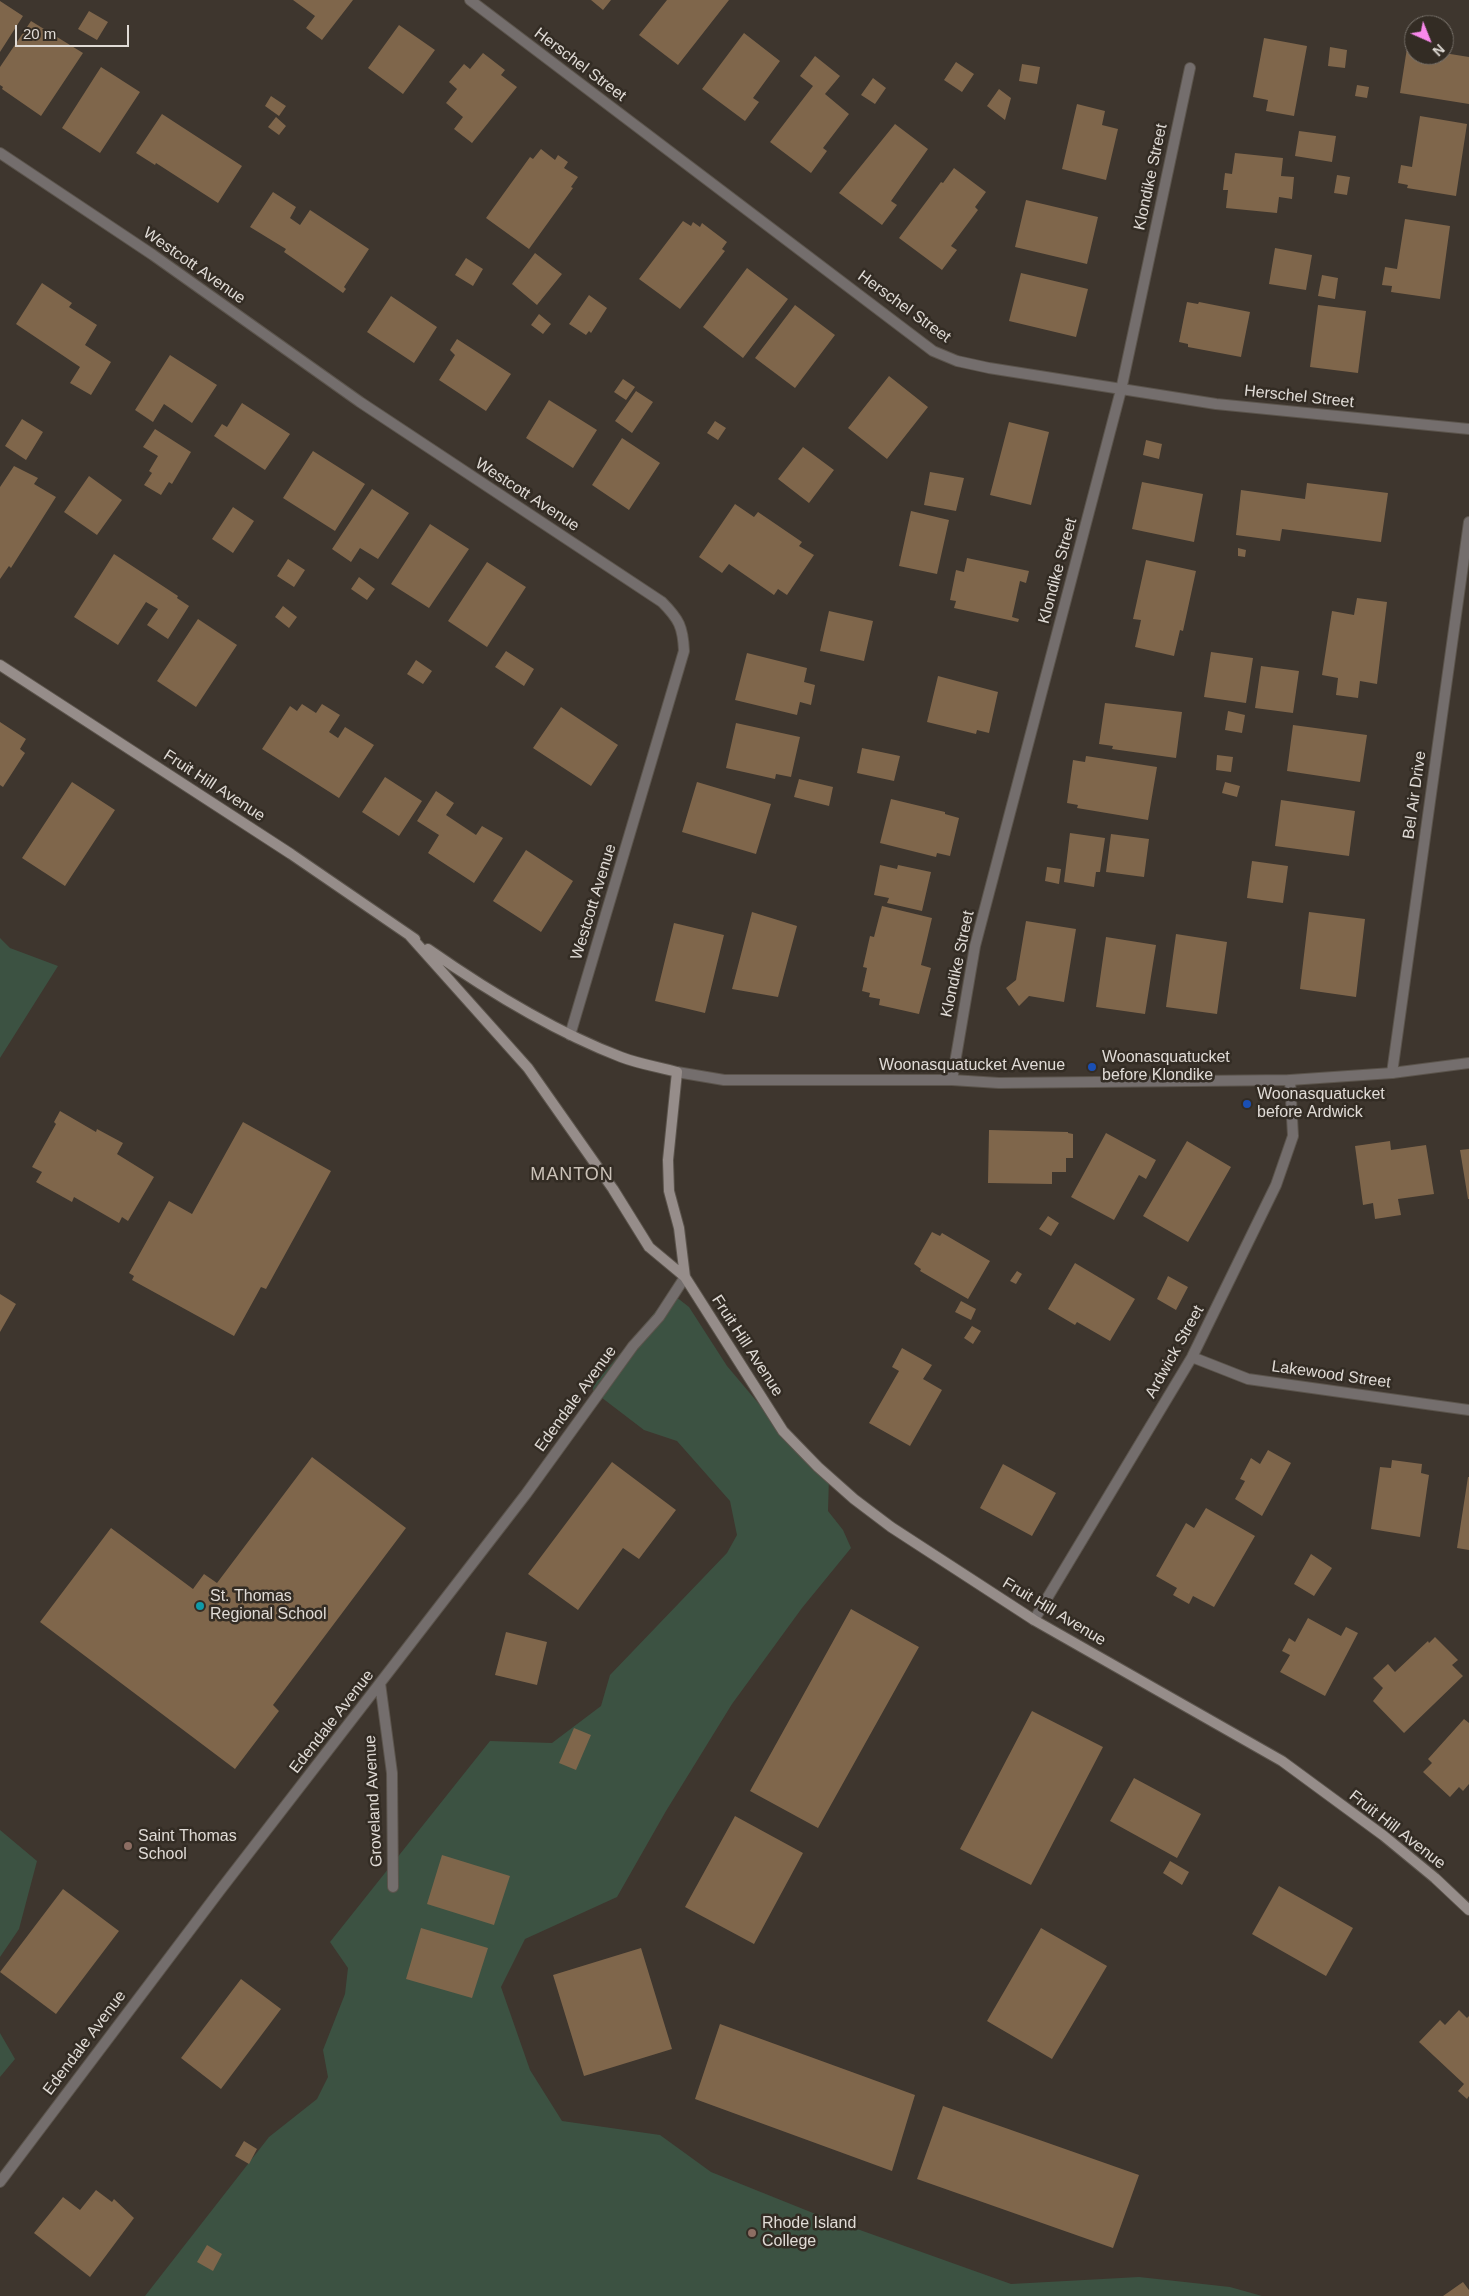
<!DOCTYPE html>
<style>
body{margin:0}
#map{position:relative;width:1469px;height:2296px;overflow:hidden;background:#3e362e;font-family:Arial,sans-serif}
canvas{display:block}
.north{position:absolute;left:1404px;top:15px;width:50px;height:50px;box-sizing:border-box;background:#332c24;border:1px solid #78726b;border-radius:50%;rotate:136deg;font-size:14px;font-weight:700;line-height:20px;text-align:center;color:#e0dbd6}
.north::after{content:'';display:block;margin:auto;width:18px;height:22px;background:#f888eb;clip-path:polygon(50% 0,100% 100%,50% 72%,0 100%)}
.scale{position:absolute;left:15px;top:25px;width:114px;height:22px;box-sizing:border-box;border:2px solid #e0dbd6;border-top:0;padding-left:6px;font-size:15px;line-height:18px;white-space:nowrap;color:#e0dbd6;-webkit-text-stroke:4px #332c24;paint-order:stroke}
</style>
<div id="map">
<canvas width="1469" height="2296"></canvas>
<div class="north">N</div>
<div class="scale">20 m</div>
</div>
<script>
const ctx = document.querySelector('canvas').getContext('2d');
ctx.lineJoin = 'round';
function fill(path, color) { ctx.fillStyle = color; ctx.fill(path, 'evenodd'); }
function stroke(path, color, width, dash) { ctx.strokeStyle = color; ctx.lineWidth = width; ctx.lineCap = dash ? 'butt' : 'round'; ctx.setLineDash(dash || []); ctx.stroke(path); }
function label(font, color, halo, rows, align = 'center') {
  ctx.font = font + ' Arial,sans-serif'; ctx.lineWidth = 5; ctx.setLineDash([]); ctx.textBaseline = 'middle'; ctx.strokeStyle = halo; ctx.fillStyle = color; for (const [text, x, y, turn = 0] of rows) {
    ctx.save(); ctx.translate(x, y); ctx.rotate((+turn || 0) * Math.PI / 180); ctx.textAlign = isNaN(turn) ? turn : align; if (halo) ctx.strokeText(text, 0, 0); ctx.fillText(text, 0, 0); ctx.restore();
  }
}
const green = new Path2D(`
 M0 938 10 948 58 966 0 1058Z
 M671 1293 689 1307 727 1366 791 1442 829 1477 828 1511 843 1530 851 1548 802 1608 732 1704 666 1811 617 1897 525 1939 501 1987 530 2070 562 2121 660 2135 711 2172 818 2215 1011 2284 1139 2277 1230 2287 1262 2296H145L269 2137 317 2099 328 2077 323 2050 345 1994 348 1968 330 1942 490 1741 552 1743 601 1706 610 1675 727 1553 737 1535 730 1501 677 1441 644 1430 593 1391V1386Z
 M0 1830 37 1861 19 1929 0 1957Z
 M0 2033 15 2059 0 2077Z`);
const building = new Path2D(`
 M293 0H353L322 40 306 28 315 16Z
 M591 0H611L603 10Z
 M667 0H729L678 65 639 35Z
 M0 1 23 16 0 52Z
 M89 11 108 22 97 40 78 29Z
 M31 21 83 53 41 116 2 89 3 87 0 85V67Z
 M399 25 435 50 403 94 368 68Z
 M744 33 780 61 753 98 759 102 745 121 702 89Z
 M1264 38 1307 46 1294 116 1266 111 1268 100 1253 97Z
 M1330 47 1347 50 1345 68 1328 66Z
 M1407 48 1414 49V55H1444V53L1469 57V104L1400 93Z
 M483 53 505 70 501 75 517 87 472 143 454 129 463 117 446 103 457 89 449 82 464 64 470 69Z
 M815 56 840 76 825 94 849 114 823 148 827 151 811 173 770 142 813 86 800 76Z
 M956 62 974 74 962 92 944 80Z
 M1022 64 1040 67 1037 84 1019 81Z
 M101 67 140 92 100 153 62 128Z
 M873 78 886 88 875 104 861 95Z
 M1357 85 1369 87 1367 98 1355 96Z
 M999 89 1011 98 1005 120 987 106Z
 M271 96 286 106 279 116 265 106Z
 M1077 104 1105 111 1102 125 1118 129 1106 180 1062 169Z
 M162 114 242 166 218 203 156 163 155 165 136 153Z
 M1420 116 1467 124 1456 196 1407 188 1408 185 1398 183 1401 165 1412 167Z
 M276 117 286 126 279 135 268 127Z
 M895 124 928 149 891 201 897 205 882 225 839 193Z
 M1299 131 1336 136 1332 162 1295 156Z
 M541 149 555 160 558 155 568 162 564 168 578 177 571 187 573 188 529 249 486 218 530 157 533 159Z
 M1235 153 1283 158 1281 176 1294 177 1292 199 1279 197 1277 213 1226 208 1228 190H1223L1225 173 1232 174Z
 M954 168 986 192 975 207 978 210 951 246 957 250 942 270 899 238 941 182 943 183Z
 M1337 175 1350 177 1347 195 1334 193Z
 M273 192 296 207 290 218 300 225 310 210 369 249 344 287 346 289 343 293 284 252 286 249 250 227Z
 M1026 200 1098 217 1087 264 1015 247Z
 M1405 219 1450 226 1440 299 1391 292 1392 286 1382 285 1385 267 1397 269Z
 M683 221 691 226 693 222 700 227 702 223 727 242 722 249 725 251 680 309 639 279Z
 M1275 248 1312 255 1306 290 1269 284Z
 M535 253 562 274 537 305 512 284Z
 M466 258 483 269 473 286 455 275Z
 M747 268 788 299 743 358 703 327Z
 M1021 273 1088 289 1076 337 1009 321Z
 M1322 275 1338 278 1335 299 1318 296Z
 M42 283 72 303 69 307 97 325 85 345 111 362 91 395 70 383 80 367 16 324Z
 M589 295 607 308 591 333 589 331 586 335 569 324Z
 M391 296 437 327 414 363 367 332Z
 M1187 302 1198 304 1199 302 1250 312 1241 357 1188 347V344L1179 342Z
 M795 305 835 335 795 388 755 358Z
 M1318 305 1366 311 1358 373 1310 367Z
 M539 314 551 324 543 334 531 325Z
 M457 339 511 374 486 411 439 380 455 355 450 350Z
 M170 355 217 385 192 423 164 404 153 422 135 410Z
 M889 376 928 407 887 459 848 428Z
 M623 379 635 387 626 400 614 392Z
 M636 391 653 402 632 433 615 421Z
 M549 400 597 430 573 468 526 438Z
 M242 403 290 434 265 470 214 436 222 424 227 427Z
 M22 419 43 432 26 460 5 446Z
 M715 421 726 428 718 440 707 433Z
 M1009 422 1049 432 1031 505 990 495Z
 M155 429 191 452 172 484 169 482 161 495 144 485 152 473 149 471 158 456 143 447Z
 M622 438 660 463 629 510 592 485Z
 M1146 440 1162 444 1159 459 1143 455Z
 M803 447 834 470 809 503 778 479Z
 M313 451 365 484 335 531 283 498Z
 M14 466 38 478 34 484 56 497 11 568 9 566 0 579V487Z
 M930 472 964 478 956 511 924 505Z
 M89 476 122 500 97 535 64 512Z
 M1142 482 1203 494 1194 542 1132 529Z
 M1307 483 1388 493 1381 542 1282 529 1280 541 1236 535 1241 490 1305 499Z
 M372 489 409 513 378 559 360 548 351 562 332 549Z
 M735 504 754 517 758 512 802 542 799 546 814 555 787 595 778 589 774 595 729 564 722 573 699 557Z
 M233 507 254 521 233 553 212 539Z
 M911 511 949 520 937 574 899 566Z
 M430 524 469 549 429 608 391 584Z
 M1238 548 1246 550 1245 557 1238 556Z
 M114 554 178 596 177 598 189 606 168 639 147 625 158 609 146 602 118 645 74 617Z
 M967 558 1029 571 1026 583 1020 581 1012 617 1019 619 1018 622 954 608 956 601 950 600 956 570 964 572Z
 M288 559 305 570 294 587 277 576Z
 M1146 560 1196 571 1183 631 1180 630 1174 656 1135 647 1141 620 1133 619Z
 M487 562 526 587 487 647 448 621Z
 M359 577 375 589 367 600 351 589Z
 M1357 598 1387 602 1377 684 1360 681 1358 698 1336 695 1338 678 1322 675 1332 611 1354 615Z
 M283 606 297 617 289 628 275 617Z
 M829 611 873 621 864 661 820 651Z
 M198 619 237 645 196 707 157 681Z
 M506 651 534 669 524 686 495 667Z
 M1211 652 1253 658 1246 703 1204 697Z
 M747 653 807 668 804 682 815 685 811 705 800 702 797 715 735 700Z
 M416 660 432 671 423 684 407 674Z
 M1261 666 1299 671 1293 713 1255 708Z
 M938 676 998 692 989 733 977 730 976 734 927 722Z
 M1105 703 1182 712 1176 758 1112 749 1113 746 1099 744Z
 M302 704 316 713 322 704 340 715 329 732 338 738 345 727 374 745 339 798 262 749 290 706 297 711Z
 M561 707 618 745 591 786 533 748Z
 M1228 711 1245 715 1242 733 1225 730Z
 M0 722 26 739 20 749 25 753 3 787 0 785Z
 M736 723 800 737 791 777 776 774 775 779 726 768Z
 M1293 725 1367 735 1360 782 1287 771Z
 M862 748 900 756 894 781 857 773Z
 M1217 755 1233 757 1231 772 1216 770Z
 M1086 756 1157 767 1148 820 1077 808 1078 805 1067 803 1073 760 1085 762Z
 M385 777 422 801 399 836 362 812Z
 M799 779 833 787 829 806 794 797Z
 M72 782 115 810 65 886 22 858Z
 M697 782 771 804 756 854 682 832Z
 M1225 782 1240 786 1237 797 1222 793Z
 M436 791 454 803 446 815 476 835 482 826 503 838 474 883 428 853 439 835 417 821Z
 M891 799 945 812V814L959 818 950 856 937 853 936 857 880 843Z
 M1281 800 1355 811 1349 856 1275 846Z
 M1070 833 1105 838 1100 872H1096L1094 887 1064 882Z
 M1111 834 1149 839 1144 877 1106 872Z
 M526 850 573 881 541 932 493 901Z
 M1252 861 1288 866 1283 903 1247 898Z
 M880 865 897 869 898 865 931 872 922 911 887 903 889 898 874 895Z
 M1047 867 1061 869 1059 884 1045 881Z
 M882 906 932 918 921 965 931 968 919 1014 879 1005 880 999 869 997 870 993 862 991 867 968 863 967 870 936 874 937Z
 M752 912 797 926 778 997 732 989Z
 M1309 912 1365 919 1356 997 1300 989Z
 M1026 921 1076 929 1064 1002 1029 996 1019 1006 1006 988 1016 980Z
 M674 923 724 935 705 1013 655 1001Z
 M1176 934 1227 942 1217 1014 1166 1007Z
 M1106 937 1156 945 1145 1014 1096 1007Z
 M60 1111 96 1132 97 1129 123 1143 117 1154 154 1177 128 1221 122 1217 119 1223 74 1197 72 1202 36 1182 42 1172 32 1167 56 1124 54 1122Z
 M243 1122 331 1171 266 1289 261 1287 234 1336 132 1280 134 1276 129 1273 169 1201 192 1214Z
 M989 1130 1068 1132V1133L1073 1134V1158H1066V1172H1052V1184L988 1183Z
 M1106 1133 1156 1160 1146 1179 1139 1175 1114 1220 1071 1197Z
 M1187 1141 1231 1167 1188 1242 1143 1216Z
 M1390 1141 1391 1150 1426 1145 1434 1194 1398 1199 1401 1215 1375 1219 1373 1203 1363 1205 1355 1146Z
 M1469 1149V1199H1468L1460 1150Z
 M1048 1216 1059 1223 1051 1236 1039 1229Z
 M932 1232 940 1236 942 1233 990 1261 968 1299 920 1271 921 1269 914 1264Z
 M1075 1263 1135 1299 1110 1341 1077 1322 1075 1325 1048 1309Z
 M1017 1271 1022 1274 1016 1284 1010 1281Z
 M1168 1276 1188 1287 1176 1310 1157 1299Z
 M0 1294 16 1304 0 1332Z
 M961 1301 976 1309 971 1320 955 1312Z
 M972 1326 981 1331 973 1344 964 1338Z
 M902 1348 932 1365 923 1379 942 1390 910 1446 869 1423 899 1371 892 1367Z
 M1268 1450 1291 1463 1262 1516 1235 1499 1245 1481 1240 1479 1251 1458 1260 1464Z
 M312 1457 406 1528 273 1705 279 1711 235 1769 40 1622 111 1528 193 1589 204 1574 217 1583Z
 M1392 1460 1422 1464 1421 1473 1429 1475 1420 1537 1371 1529 1380 1467 1391 1468Z
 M612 1462 676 1510 639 1559 623 1548 578 1610 528 1574Z
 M1003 1464 1056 1493 1032 1536 980 1508Z
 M1468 1477H1469V1550L1457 1548Z
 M1206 1508 1255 1536 1214 1607 1193 1596 1189 1604 1173 1595 1177 1588 1156 1576 1186 1523 1194 1528Z
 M1311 1554 1332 1568 1314 1596 1294 1584Z
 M851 1609 919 1647 818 1828 750 1791Z
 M1308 1618 1341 1636 1346 1627 1358 1633 1325 1696 1280 1672 1290 1655 1282 1651 1289 1638 1295 1642Z
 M506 1632 547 1642 537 1685 495 1675Z
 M1435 1637 1458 1660 1452 1665 1463 1676 1404 1733 1373 1701 1383 1688 1373 1678 1388 1664 1395 1672 1428 1641 1429 1643Z
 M1032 1711 1103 1747 1031 1885 960 1849Z
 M1464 1719 1469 1723V1784L1463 1791 1459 1787 1450 1797 1423 1772 1432 1763 1428 1759Z
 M574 1728 591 1735 576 1770 559 1763Z
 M1134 1778 1201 1814 1177 1858 1110 1821Z
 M735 1816 803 1853 754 1944 685 1907Z
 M442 1855 510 1876 494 1925 427 1904Z
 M1170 1861 1189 1872 1182 1885 1163 1873Z
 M1279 1886 1353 1928 1326 1976 1252 1934Z
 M63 1889 119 1931 56 2014 0 1972Z
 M421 1928 488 1948 472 1998 406 1979Z
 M1041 1928 1107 1966 1052 2059 987 2021Z
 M641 1948 672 2049 584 2076 553 1975Z
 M241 1979 281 2009 221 2089 181 2058Z
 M1459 2010 1467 2018 1469 2016V2096L1467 2099 1458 2091 1464 2084 1419 2042 1440 2020 1445 2025Z
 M720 2024 915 2095 892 2171 695 2099Z
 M943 2106 1139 2175 1113 2248 917 2179Z
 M244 2141 257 2149 249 2164 235 2156Z
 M96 2190 112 2202 114 2199 134 2218 90 2277 34 2233 63 2197 80 2210Z
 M207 2245 222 2254 213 2271 197 2262Z
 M1463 2282 1469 2290V2296H1443Z`);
const minor = new Path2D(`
 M470 0 933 351 957 361 989 368 1216 404 1469 429
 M0 153 153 255 360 402 662 602C679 619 683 627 684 651L570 1035
 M1392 1073 1469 522
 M952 1080 975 946 1121 390 1190 68
 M1192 1357 1248 1379 1469 1410
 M1034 1620 1192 1357 1276 1185 1293 1136 1290 1080
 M380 1683 392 1773 393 1887
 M0 2182 221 1889 526 1494 633 1346 659 1317 685 1277`);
const tertiary = new Path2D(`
 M677 1072 724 1080H952L999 1083 1290 1080 1392 1073 1469 1063`);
const secondary = new Path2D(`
 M0 665 291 854 415 939
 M410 936 528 1068 613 1189 649 1247 685 1277 783 1431 818 1467 854 1499 891 1527 1034 1620 1282 1761 1384 1836 1435 1878 1469 1910
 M428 949C488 991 553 1031 621 1057 639 1064 659 1067 677 1072L668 1160 669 1191 679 1228 685 1277`);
const markers = [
 [1092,1067,5,"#1a4fb4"],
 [1247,1104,5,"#1a4fb4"],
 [200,1606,5,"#0f9aa8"],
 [128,1846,5,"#8d6e63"],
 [752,2233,5,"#8d6e63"]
];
const streetNames = [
 ["Herschel Street",580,65,37],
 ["Klondike Street",1151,177,-78],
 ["Westcott Avenue",194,266,35],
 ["Herschel Street",904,307,36],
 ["Herschel Street",1299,397,6],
 ["Westcott Avenue",527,495,33],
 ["Klondike Street",1058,571,-75],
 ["Fruit Hill Avenue",214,786,33],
 ["Bel Air Drive",1415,795,-82],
 ["Westcott Avenue",594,902,-73],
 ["Klondike Street",958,964,-78],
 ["Woonasquatucket Avenue",972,1066],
 ["Fruit Hill Avenue",747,1346,57],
 ["Ardwick Street",1175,1352,-61],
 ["Lakewood Street",1331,1375,8],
 ["Edendale Avenue",576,1399,-54],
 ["Fruit Hill Avenue",1054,1612,31],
 ["Edendale Avenue",332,1722,-52],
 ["Groveland Avenue",374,1801,-93],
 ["Fruit Hill Avenue",1397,1830,38],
 ["Edendale Avenue",85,2043,-53]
];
const poiNames = [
 ["Woonasquatucket",1102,1058],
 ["before Klondike",1102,1076],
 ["Woonasquatucket",1257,1095],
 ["before Ardwick",1257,1113],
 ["St. Thomas",210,1597],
 ["Regional School",210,1615],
 ["Saint Thomas",138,1837],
 ["School",138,1855],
 ["Rhode Island",762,2224],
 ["College",762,2242]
];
const neighbourhoodNames = [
 ["MANTON",572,1175]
];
fill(green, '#3c5242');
fill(building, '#7f664b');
stroke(minor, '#5b544c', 12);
stroke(tertiary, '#5b544c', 12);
stroke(secondary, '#5b544c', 12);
stroke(minor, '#746e6d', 10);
stroke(tertiary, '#746e6d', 10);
stroke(secondary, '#968d8a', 10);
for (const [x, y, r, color] of markers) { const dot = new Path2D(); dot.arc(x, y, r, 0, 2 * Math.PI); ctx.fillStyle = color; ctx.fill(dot); stroke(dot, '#332c24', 2); }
label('16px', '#e0dbd6', '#332c24', streetNames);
label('16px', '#e0dbd6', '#332c24', poiNames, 'left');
ctx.letterSpacing = '1px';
label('18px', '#cbc2b8', '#332c24', neighbourhoodNames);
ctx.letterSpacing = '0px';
</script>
